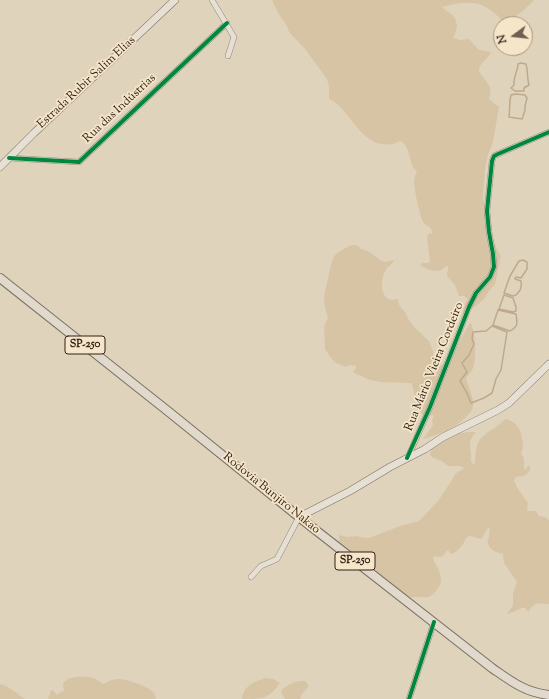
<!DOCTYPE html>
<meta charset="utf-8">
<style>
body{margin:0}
#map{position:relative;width:549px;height:699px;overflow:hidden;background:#e0d3bb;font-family:"Sorts Mill Goudy",serif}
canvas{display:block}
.north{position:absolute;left:493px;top:16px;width:40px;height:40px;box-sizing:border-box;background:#f5e5c9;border:1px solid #a79682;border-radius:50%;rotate:255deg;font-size:11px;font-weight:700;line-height:16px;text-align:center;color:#312017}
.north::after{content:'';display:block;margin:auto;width:14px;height:18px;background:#6e5f50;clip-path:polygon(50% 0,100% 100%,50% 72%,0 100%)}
</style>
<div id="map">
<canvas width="549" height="699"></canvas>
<div class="north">N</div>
</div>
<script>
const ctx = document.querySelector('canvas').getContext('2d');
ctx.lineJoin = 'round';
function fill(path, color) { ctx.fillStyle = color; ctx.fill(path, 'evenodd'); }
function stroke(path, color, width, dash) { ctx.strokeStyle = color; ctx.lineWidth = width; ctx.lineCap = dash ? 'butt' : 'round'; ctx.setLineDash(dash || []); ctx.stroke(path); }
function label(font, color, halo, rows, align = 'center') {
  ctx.font = font + ' "Sorts Mill Goudy",serif'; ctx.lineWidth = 3.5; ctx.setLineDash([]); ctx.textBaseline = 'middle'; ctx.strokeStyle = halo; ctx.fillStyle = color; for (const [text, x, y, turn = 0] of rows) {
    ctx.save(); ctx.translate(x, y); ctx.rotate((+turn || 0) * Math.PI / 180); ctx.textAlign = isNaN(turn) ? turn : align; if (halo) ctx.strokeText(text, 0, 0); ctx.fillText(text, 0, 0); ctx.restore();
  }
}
const green = new Path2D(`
 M272 0H534C525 9 516 19 503 22 485 0 469 0 442 7 445 10 447 11 450 13 459 20 458 29 453 38L460 40 469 39 479 50 491 52C489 58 479 64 479 70 480 73 481 74 482 76 489 85 493 88 489 99L499 107 493 142 488 155 485 169 483 198 486 212 491 233 496 247 501 256 495 284 489 291 484 299 476 306 468 311 463 315C463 309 464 304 468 299L464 296H459L455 285 447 276C446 273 449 270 448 266H446C444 268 441 271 437 271 432 271 424 268 420 265L422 263H428L430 262 427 238 428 235 430 233 432 234C433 226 427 228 423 222 420 216 414 189 414 182 414 178 416 174 417 170L414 169C409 161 410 145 400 141 397 142 394 144 391 144 372 148 358 129 348 116 342 109 337 102 329 99V87L327 79 305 49 289 32 287 26 278 13Z
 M356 245 358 246 361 249 368 251 380 260 385 262 394 260C392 265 388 266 386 270 381 277 380 291 386 297 390 301 393 300 398 299L399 305 405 312 410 322 415 328 429 341 433 351 434 359 441 366 443 364 447 357 454 351 468 326 469 324 471 323C475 332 477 358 473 368 472 371 468 375 466 378 468 387 474 396 473 405 473 411 469 414 465 418 452 430 440 434 423 439L433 425 432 421 434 415 424 416 419 411 412 385 411 383 381 382 370 380 354 373 353 371 356 369V366L350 365 346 367 336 363 331 358 325 349 324 326 328 318 324 303 325 291 331 265 334 256 339 252 349 246Z
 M506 419C520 423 522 434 523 446 523 451 519 453 524 458V468L525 470 529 465 530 466C531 475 523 476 516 477L514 481 518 489 528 503 527 511H536L539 516 545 517 549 520V604C537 603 535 602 528 612L525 608H522L513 612 507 614 513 605V594L517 582 504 563 503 554C497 553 489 550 488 543 487 541 488 539 489 537 489 533 489 531 490 527 485 530 485 535 481 539L470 536 467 537C463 544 459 552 451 554L448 550C445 552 444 556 441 557 438 557 436 556 433 557V559C436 565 441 572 441 580 442 584 434 595 429 597 426 598 423 597 420 597 416 597 414 597 410 597L382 579 345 549 339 541V536L340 535 348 537 356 536 365 538H369L400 526 419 521 438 501 452 480 455 474 464 468 463 467C459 465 455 467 450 466 445 465 443 461 439 460 435 458 433 459 430 455L431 449 426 447C443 439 457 431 476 432 465 444 473 449 471 461L473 464H475C476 450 475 441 488 432 490 430 494 429 496 427 500 424 502 421 506 419Z
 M89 677 96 679 103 684C108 682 112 679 118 679 127 679 148 686 154 693 155 695 155 697 156 699H48L51 690 54 691 57 695 61 692 64 691 63 684C68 675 81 677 89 677Z
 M266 678 273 679 280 683C269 699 262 699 242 699 243 686 255 681 266 678Z
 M299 681H305L308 684V687L302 694 300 699H285L281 692C285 685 292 683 299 681Z
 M0 684C11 687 16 693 25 699H0Z`);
const stream = new Path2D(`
 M505 48 506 52 513 54H519L521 48
 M521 63 526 64C528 71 527 78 529 85L524 88V91H515L511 88 514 85C513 77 518 71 518 64Z
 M516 94 525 95 527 98 525 106V110L522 119 509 117C510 109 509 103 511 95Z
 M523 260 527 262V269L521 278 516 277 515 279 521 281C522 288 521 290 516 295L513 296 504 293 510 276 519 261Z
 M504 295 513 298 516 307V311L513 312 499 309Z
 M498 310 516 314C517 323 519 326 510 331L493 325Z
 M492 326 507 332 501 370 496 379 492 393 484 398 471 403 467 393 460 381 467 372 462 363 469 355 474 344 472 339 473 332 486 331Z`);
const street = new Path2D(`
 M212 0 234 37 228 56
 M9 158 79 162 227 23
 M408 457 430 407 469 307 476 293 490 277 494 267 493 254 489 232 487 211 492 161 494 156 498 154 549 132
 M251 577 261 566 277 559 299 517
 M409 699 434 622`);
const secondary = new Path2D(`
 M0 167 34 133 175 0
 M299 517 350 491 390 467 425 449 443 437 498 410 509 403 549 364`);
const primary = new Path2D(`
 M0 278 169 412 304 521 492 668C511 681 524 692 549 695`);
const cycleway = new Path2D(`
 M9 158 79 162 227 23
 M407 458 430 407 469 307 476 293 490 277 494 267 493 254 489 232 487 211 492 161 494 156 498 154 549 132
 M409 699 434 622`);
const shields = [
 [85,345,40],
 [355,561,40]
];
const shieldNames = [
 ["SP-250",85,345],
 ["SP-250",355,561]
];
const streetNames = [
 ["Estrada Rubir Salim Elias",87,83,-43],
 ["Rua das Indústrias",120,109,-43],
 ["Rua Mário Vieira Cordeiro",435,367,-68],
 ["Rodovia Bunjiro Nakao",271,494,39]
];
fill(green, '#d7c4a5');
stroke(stream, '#bdaa8d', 1.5);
stroke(street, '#938a7c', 6);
stroke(secondary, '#7b7265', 8);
stroke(primary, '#7b7265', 10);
stroke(street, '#e6dfd3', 5);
stroke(secondary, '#e6dfd3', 7);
stroke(primary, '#e1d9cc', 8);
stroke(cycleway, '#00873e', 4);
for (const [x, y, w] of shields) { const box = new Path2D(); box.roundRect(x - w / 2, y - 9, w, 18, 3); ctx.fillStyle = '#f5e5c9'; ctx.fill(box); stroke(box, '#312017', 1); }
label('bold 11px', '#312017', null, shieldNames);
label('12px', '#312017', '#f5e5c9', streetNames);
</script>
